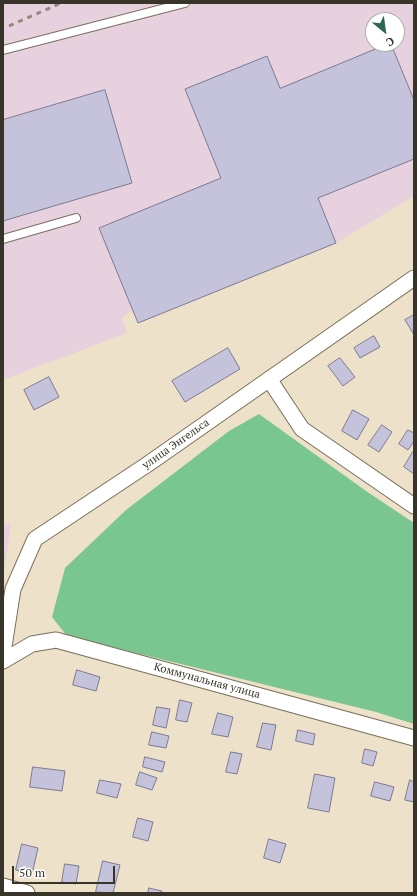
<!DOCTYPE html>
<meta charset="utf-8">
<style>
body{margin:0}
#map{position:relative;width:417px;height:896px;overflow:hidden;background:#ede1c9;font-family:"PT Serif",serif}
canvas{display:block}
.frame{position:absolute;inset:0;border:4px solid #38342a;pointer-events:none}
.north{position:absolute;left:365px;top:12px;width:40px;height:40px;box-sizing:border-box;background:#fff;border:1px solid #afaeaa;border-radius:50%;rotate:151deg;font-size:11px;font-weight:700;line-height:16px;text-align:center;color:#38342a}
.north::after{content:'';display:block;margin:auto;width:14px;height:18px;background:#2e6750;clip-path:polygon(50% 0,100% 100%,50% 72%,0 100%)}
.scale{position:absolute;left:12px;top:866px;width:103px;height:18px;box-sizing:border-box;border:2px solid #38342a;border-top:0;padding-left:5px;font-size:12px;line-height:14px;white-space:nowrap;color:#38342a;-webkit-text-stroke:3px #fff;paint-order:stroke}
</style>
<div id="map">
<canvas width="417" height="896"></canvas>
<div class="frame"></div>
<div class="north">С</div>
<div class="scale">50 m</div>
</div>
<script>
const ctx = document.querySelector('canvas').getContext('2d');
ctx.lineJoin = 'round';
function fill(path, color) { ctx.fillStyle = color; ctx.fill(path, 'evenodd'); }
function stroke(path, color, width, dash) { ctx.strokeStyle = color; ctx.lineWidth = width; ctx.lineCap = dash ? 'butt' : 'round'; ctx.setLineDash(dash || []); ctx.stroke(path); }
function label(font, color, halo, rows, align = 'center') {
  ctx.font = font + ' "PT Serif",serif'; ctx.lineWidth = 4; ctx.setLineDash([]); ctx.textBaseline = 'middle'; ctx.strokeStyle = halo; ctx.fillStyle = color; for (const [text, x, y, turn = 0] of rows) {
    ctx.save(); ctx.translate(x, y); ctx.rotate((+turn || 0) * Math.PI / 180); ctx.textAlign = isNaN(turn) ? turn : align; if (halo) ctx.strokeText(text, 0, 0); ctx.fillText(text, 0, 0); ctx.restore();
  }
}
const industrial = new Path2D(`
 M3 3H414V196L336 243 138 323 132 310 122 318 127 333 3 380ZM373 20H397V44H373Z
 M11 524 3 579V525Z`);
const green = new Path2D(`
 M259 414 366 491 414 523V724L376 712 67 636 52 617 65 568 126 510 229 431Z`);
const building = new Path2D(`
 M388 44H391L414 100V159L318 198 336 243 138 323 99 228 221 178 185 89 267 56 280 88Z
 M105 90 132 183 3 221V120Z
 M414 315V335L405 320Z
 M374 336 380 347 360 358 354 348Z
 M228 348 240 369 185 402 172 381Z
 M340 358 355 377 343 386 328 366Z
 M49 377 59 397 34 410 24 390Z
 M353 410 369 419 357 440 342 431Z
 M382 425 392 432 379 452 368 445Z
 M408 430 414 433V441L408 450 399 444Z
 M413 452 414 453V474L404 467Z
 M77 670 100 677 96 691 73 685Z
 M180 700 192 703 187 722 176 720Z
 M157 707 170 709 166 728 153 725Z
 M218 713 233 717 228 737 212 734Z
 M263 723 276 725 271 750 257 747Z
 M298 730 315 734 313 745 296 741Z
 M152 732 169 736 166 748 149 745Z
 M365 749 377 752 373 766 362 763Z
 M231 752 242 754 237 774 226 772Z
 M145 757 165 762 162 772 143 767Z
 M33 767 65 771 62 791 30 787Z
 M140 772 157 778 152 790 136 785Z
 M315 774 335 778 329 812 308 808Z
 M100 780 121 784 117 798 97 793Z
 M410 780 414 782V802L405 800Z
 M375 782 394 787 390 801 371 796Z
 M138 818 153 822 148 841 133 837Z
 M269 839 286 844 280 863 264 858Z
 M22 844 38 848 32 874 16 870Z
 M103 861 120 865 113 893 96 892Z
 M65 864 79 866 76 884 62 882Z
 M149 888 162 891 161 893H148Z`);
const lane = new Path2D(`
 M3 50 185 3
 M3 239 76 218`);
const street = new Path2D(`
 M269 379 302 429 414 506
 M3 653 13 589 35 539 148 464 414 278
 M3 661 32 644 56 640 414 738
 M3 886 27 893`);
const rail = new Path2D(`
 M9 26 61 3`);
const streetNames = [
 ["улица Энгельса",176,444,-35],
 ["Коммунальная улица",207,681,15]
];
fill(industrial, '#e7d1df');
fill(green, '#7ac690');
fill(building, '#c5c3dc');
stroke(building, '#7c7a91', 1);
stroke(lane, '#796f5a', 10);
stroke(street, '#796f5a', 17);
stroke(lane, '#fff', 8);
stroke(street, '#fff', 15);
stroke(rail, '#928a79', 3, [5, 5]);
label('11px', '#38342a', '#fff', streetNames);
</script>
